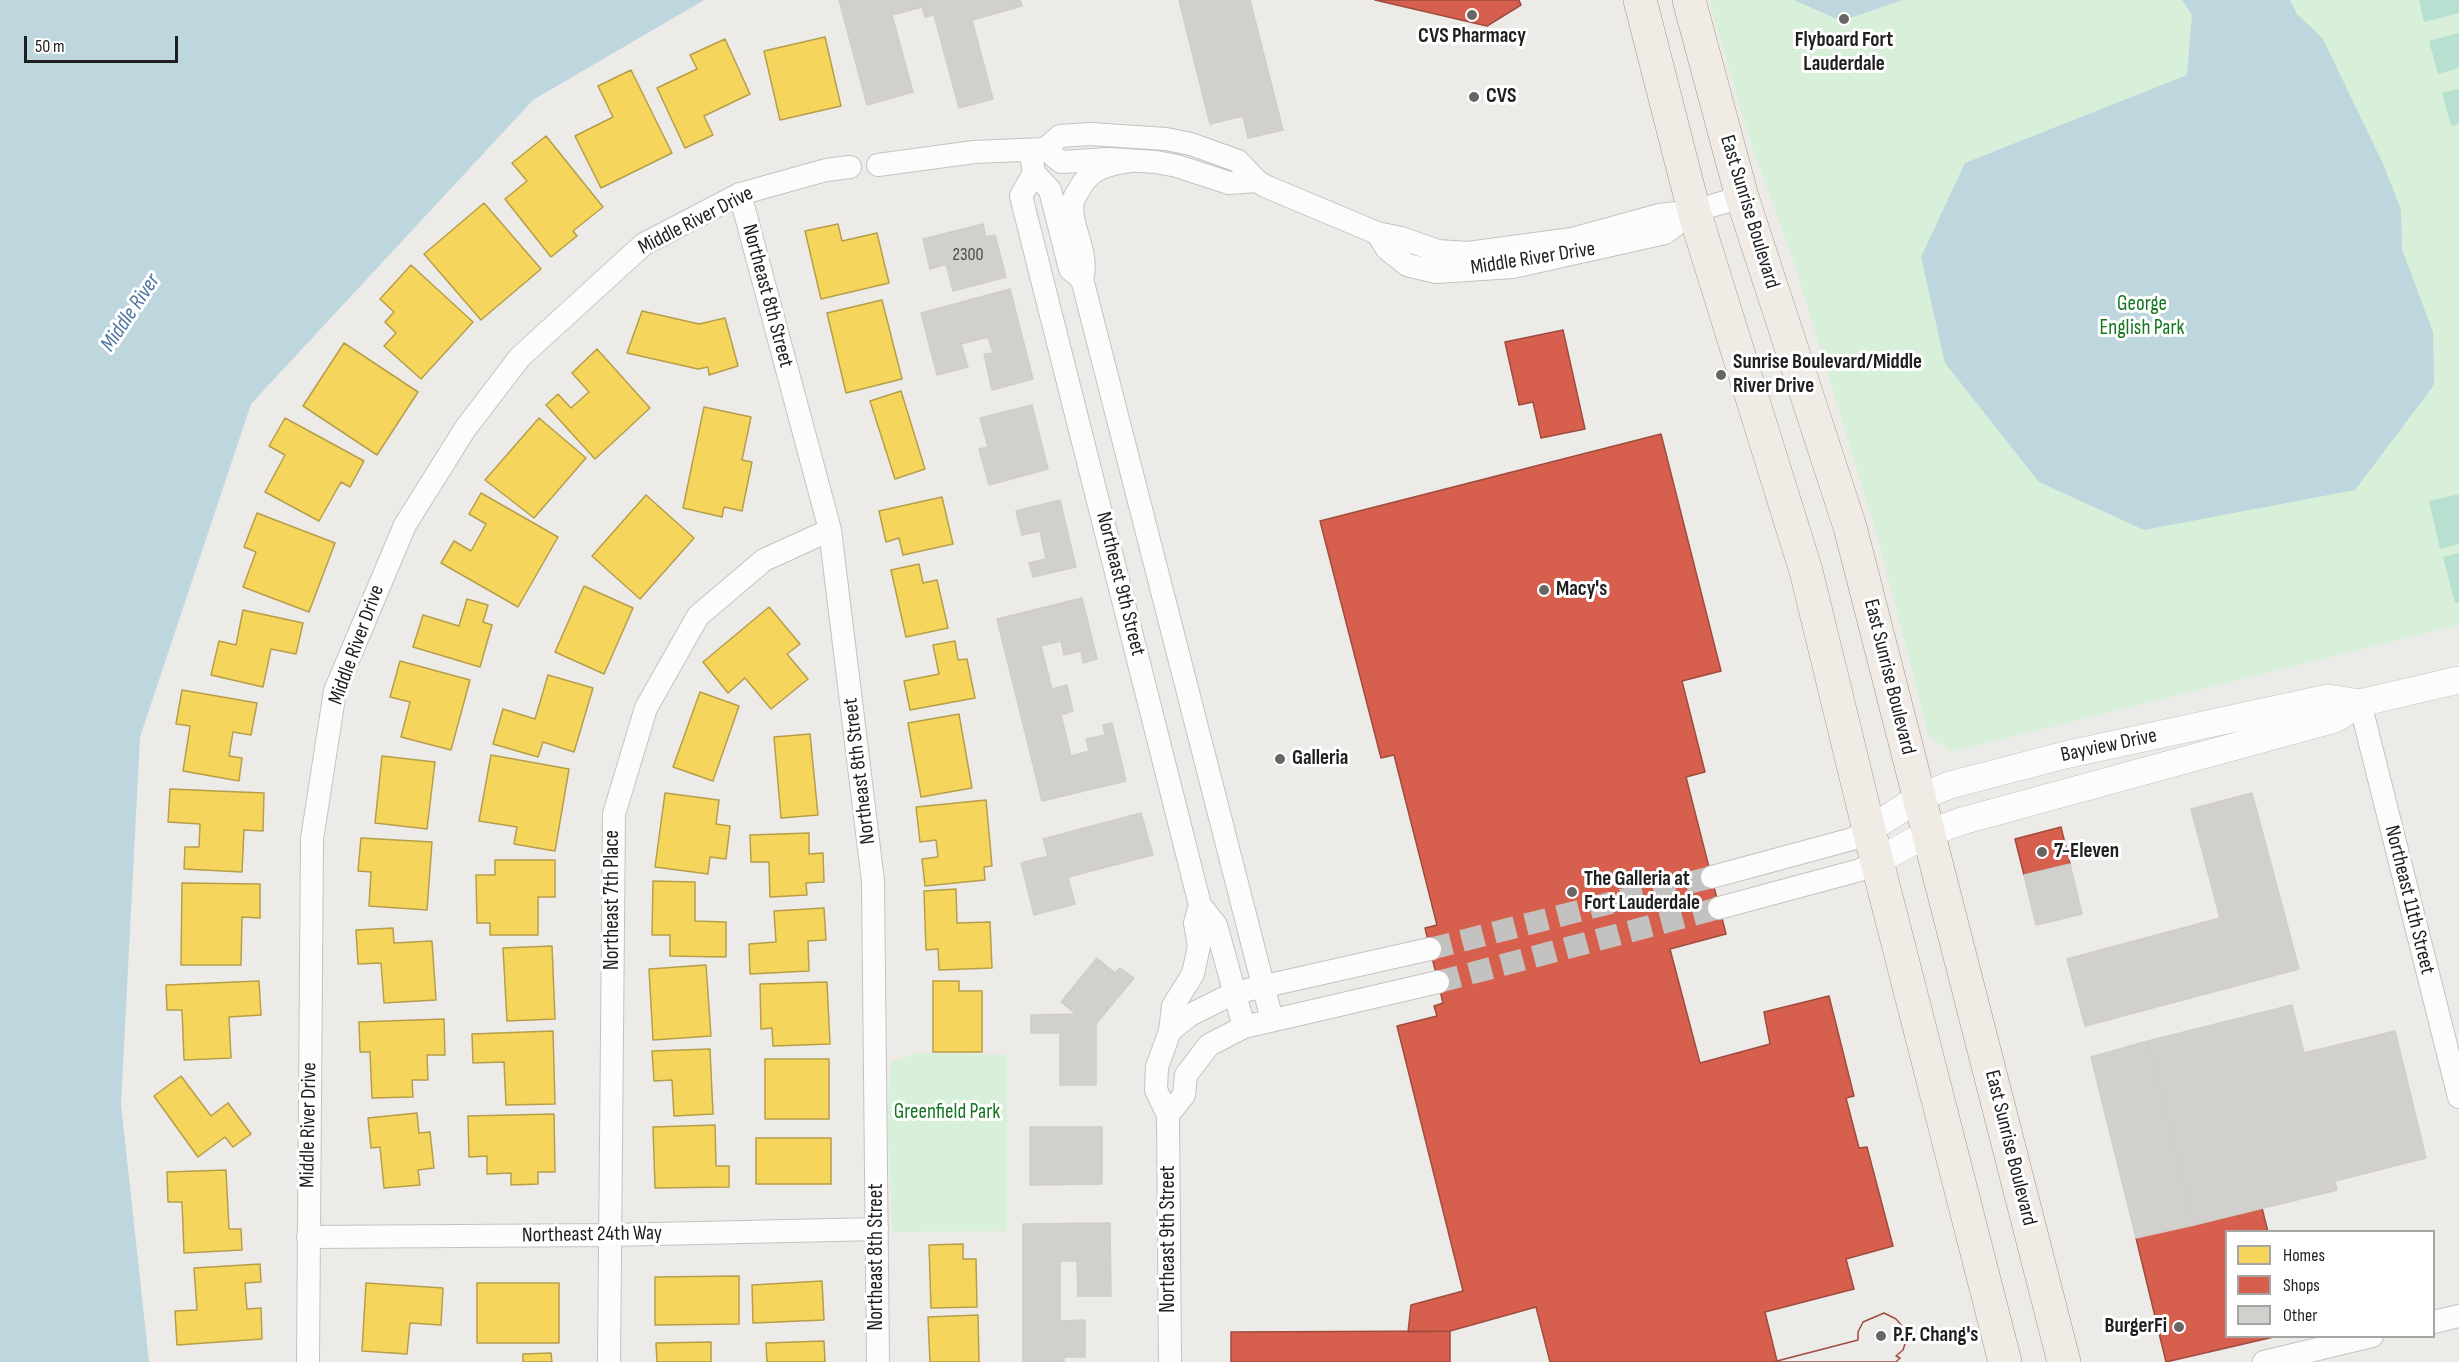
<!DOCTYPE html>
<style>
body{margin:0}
#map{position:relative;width:2459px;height:1362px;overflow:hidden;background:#edebe8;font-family:"Sofia Sans Condensed",sans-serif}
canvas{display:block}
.legend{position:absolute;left:2225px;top:1230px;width:210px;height:108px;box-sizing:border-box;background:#fff;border:2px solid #a5a5a5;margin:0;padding:8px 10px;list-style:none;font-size:18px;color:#1f1f1f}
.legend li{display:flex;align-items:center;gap:12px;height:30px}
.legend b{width:30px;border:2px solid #a5a5a5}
.scale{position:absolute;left:24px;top:36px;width:154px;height:27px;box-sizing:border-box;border:3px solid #1f1f1f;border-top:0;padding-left:8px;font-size:18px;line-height:21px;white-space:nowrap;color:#1f1f1f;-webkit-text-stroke:4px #fff;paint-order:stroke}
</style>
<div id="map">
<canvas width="2459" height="1362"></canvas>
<ul class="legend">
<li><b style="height:16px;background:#f6d55c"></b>Homes</li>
<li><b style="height:16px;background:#d6604d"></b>Shops</li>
<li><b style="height:16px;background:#d2d0cd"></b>Other</li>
</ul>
<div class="scale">50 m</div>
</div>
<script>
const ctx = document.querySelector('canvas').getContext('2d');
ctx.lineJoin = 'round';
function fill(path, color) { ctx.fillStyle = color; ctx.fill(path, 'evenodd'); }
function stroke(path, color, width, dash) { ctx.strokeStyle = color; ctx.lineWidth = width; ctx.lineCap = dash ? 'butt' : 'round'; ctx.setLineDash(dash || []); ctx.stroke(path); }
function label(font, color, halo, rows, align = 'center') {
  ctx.font = font + ' "Sofia Sans Condensed",sans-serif'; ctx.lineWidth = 6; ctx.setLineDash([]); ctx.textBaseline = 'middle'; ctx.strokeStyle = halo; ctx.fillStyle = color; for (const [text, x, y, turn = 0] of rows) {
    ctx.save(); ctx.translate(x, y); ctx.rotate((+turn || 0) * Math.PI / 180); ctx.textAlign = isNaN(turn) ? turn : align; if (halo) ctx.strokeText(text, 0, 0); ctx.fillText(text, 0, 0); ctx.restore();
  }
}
const park = new Path2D(`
 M1709 0H1794L1841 21 1903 0H2459V625L1952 752 1928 735 1881 549 1794 263 1748 135Z
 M916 1053 1007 1055V1231L892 1232 887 1110 891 1062Z`);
const pitch = new Path2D(`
 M2419 0H2459V13L2424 22Z
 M2459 33V68L2438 74 2429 41Z
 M2459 89V124L2451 126 2442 93Z
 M2459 494V544L2440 549 2429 501Z
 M2459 553V602L2455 603 2443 557Z`);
const water = new Path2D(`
 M0 0H704L533 100 251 404 140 737 121 1104 149 1362H0Z
 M1794 0H1903L1841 21Z
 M2182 0H2290L2297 14 2323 39 2384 166 2401 210 2402 249 2433 332 2434 385 2355 490 2144 530 2039 482 1945 363 1921 257 1965 163 2187 75 2192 15Z`);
const homes = new Path2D(`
 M825 37 841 106 780 120 764 51Z
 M725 39 750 94 704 116 713 135 685 148 657 88 697 69 690 55Z
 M631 70 672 153 601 188 575 136 613 117 598 86Z
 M546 136 603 207 573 231 577 236 551 257 505 199 527 181 512 163Z
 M484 203 541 269 481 320 424 254Z
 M838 224 842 241 877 233 889 283 821 299 805 231Z
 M411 265 473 322 421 379 384 346 396 333 385 322 394 312 380 299Z
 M882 300 902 379 846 393 827 313Z
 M642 311 699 324 725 318 738 366 709 375 708 367 698 369 627 353Z
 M344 343 418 392 377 455 303 406Z
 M597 349 650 408 595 459 546 405 558 394 571 408 589 392 572 373Z
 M901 391 925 469 895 479 870 401Z
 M704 407 751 417 742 460 752 462 742 511 724 507 722 517 683 508Z
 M285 418 364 461 350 487 341 482 319 521 265 492 285 455 269 446Z
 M539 418 586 458 534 518 485 480Z
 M481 493 558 537 518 607 441 563 454 541 471 551 486 524 469 514Z
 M646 495 694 538 640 599 592 556Z
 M942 497 953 544 903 555 899 538 886 542 879 511Z
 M257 513 335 543 309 612 243 587 256 552 244 547Z
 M919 564 923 583 937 580 948 628 906 637 891 570Z
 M584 586 633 608 604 674 555 652Z
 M467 599 488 605 483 622 492 625 480 667 413 647 423 615 459 626Z
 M769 607 800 644 787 654 808 679 771 709 745 678 728 693 703 662Z
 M243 610 303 623 296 654 271 649 263 687 211 675 219 641 236 645Z
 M955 641 958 660 967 659 975 698 910 710 904 681 939 674 933 645Z
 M400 661 470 680 451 750 401 737 410 702 390 697Z
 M548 675 593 688 574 752 543 742 538 757 493 744 503 709 535 719Z
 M182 690 257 703 251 735 233 732 229 756 242 758 239 781 183 771 190 726 176 724Z
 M700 692 739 706 713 781 673 767Z
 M959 714 972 788 921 797 908 723Z
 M810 734 818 815 781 818 774 737Z
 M491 755 569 769 555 851 514 844 517 827 479 821Z
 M382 756 435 762 427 829 375 823Z
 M170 789 264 793 263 831 244 830 242 872 184 869 185 847H199L200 824 168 822Z
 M665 793 719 800 716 824 730 826 726 859 710 857 708 874 655 867Z
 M986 800 992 866 984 867 985 880 925 886 922 859 938 857 936 840 920 842 916 807Z
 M809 833V854L823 853 824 882 806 883 807 895 770 897 769 862H751L750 835Z
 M361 838 432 842 427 910 369 906 371 872 358 871Z
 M495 860H555V897H538V935H490V923H477L476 875H495Z
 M653 881 695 882V921L726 922V957L670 956V935H652Z
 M182 883 260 884V918L242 917 241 965H181Z
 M956 889 957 923 990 922 992 968 939 970 938 949 926 950 924 891Z
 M824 908 826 940 808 941 809 971 750 974 749 944 776 942 774 911Z
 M393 928 394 943 432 941 436 1000 384 1003 381 963 358 964 356 930Z
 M552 946 555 1019 507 1021 503 948Z
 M706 965 711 1036 653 1040 649 969Z
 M259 981 261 1015 229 1017 231 1058 184 1060 182 1010H167L166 985Z
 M933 981H959V991H982V1052H933Z
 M827 982 830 1044 773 1046 772 1028 761 1029 760 984Z
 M444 1019 445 1055H427L428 1080H412L413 1097 372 1098 370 1052H360L359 1022Z
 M553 1031 555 1104 506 1105 504 1062 473 1063 472 1034Z
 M710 1049 713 1114 674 1116 672 1080 654 1081 652 1051Z
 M765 1059H829V1119H765Z
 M181 1076 211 1116 228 1103 251 1134 233 1147 225 1137 198 1157 154 1096Z
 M417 1113 419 1133 430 1132 434 1168 418 1170 420 1185 384 1188 380 1147 371 1148 368 1118Z
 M554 1114 555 1172H538V1184L511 1185V1173L487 1174V1156L469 1157 468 1116Z
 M715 1125 716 1166H729V1187L655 1188 653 1127Z
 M756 1138H831V1184H756Z
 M226 1170 229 1229H241L242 1250 184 1253 182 1202H168L167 1172Z
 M963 1244V1259H976L977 1307 931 1308 929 1245Z
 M260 1264 261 1282 245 1283 247 1309 261 1308 262 1339 177 1345 175 1311 197 1310 194 1268Z
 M739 1276V1324L655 1325V1277Z
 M822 1281 824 1320 753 1323 752 1285Z
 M366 1283 443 1288 441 1325 410 1323 407 1354 362 1351Z
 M477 1283H559V1343H477Z
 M978 1315 979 1362H930L928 1317Z
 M824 1341 825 1362H767L766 1343Z
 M711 1342V1362H657L656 1343Z
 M551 1353 552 1362H523V1354Z`);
const shops = new Path2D(`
 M1375 0H1519L1521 5 1487 26Z
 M1563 330 1585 429 1541 438 1533 402 1519 405 1505 342Z
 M1661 434 1721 671 1682 681 1705 772 1686 777 1726 934 1670 949 1700 1063 1770 1044 1764 1012 1829 996 1854 1096 1846 1098 1859 1148 1867 1147 1893 1246 1846 1259 1854 1289 1765 1312 1777 1361 1858 1340V1332L1863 1322 1884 1313 1896 1319 1903 1327 1906 1341 1903 1350 1896 1356 1900 1358 1896 1362H1550L1536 1307 1450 1331 1408 1332 1411 1305 1463 1291 1397 1026 1437 1016 1434 1006 1443 1003 1425 928 1437 925 1394 755 1381 758 1320 521Z
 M2061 827 2070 864 2024 875 2015 839Z
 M2262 1208 2268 1232H2226V1336H2278L2166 1362 2136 1238Z
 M1884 1313 1896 1319 1903 1327 1906 1341 1903 1350 1896 1356 1900 1358 1896 1362H1773L1858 1340V1332L1863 1322Z
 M1450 1331V1362H1231V1332Z`);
const building = new Path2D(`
 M839 0H1020L1022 6 972 20 993 99 959 108 934 15 925 17 922 7 892 15 913 92 867 105Z
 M1179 0H1250L1283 130 1248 138 1243 116 1210 124Z
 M983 224 986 237 995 235 1006 277 953 291 946 264 930 269 923 239Z
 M1010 289 1033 379 992 390 984 354 993 353 988 337 961 344 968 367 937 375 921 313Z
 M1032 405 1048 469 989 485 979 449 988 447 980 418Z
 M1060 500 1076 567 1033 577 1029 563 1046 559 1040 531 1022 535 1016 511Z
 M1082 598 1097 659 1083 663 1081 651 1064 655 1061 641 1041 646 1052 689 1067 685 1073 711 1061 715 1071 756 1089 751 1086 739 1105 735 1103 725 1112 723 1126 781 1042 801 997 619Z
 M2252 793 2299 969 2085 1026 2067 959 2220 918 2191 809Z
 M1141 813 1153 855 1068 877 1075 904 1034 915 1021 863 1048 856 1043 839Z
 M2070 864 2082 914 2036 925 2024 875Z
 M1097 958 1115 973 1120 968 1134 978 1096 1024V1085H1060V1033H1031V1015L1076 1014 1061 1002Z
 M2292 1005 2304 1053 2395 1031 2426 1158 2335 1181 2337 1190 2194 1225 2148 1041Z
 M2148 1041 2194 1225 2136 1238 2091 1057Z
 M1030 1127H1102V1184L1030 1185Z
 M1110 1223 1111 1296H1078L1077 1261H1060V1321L1085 1320V1357H1064V1362H1023V1224Z`);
const minorTunnel = new Path2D(`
 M1430 949 1712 877
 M1438 982 1719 908`);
const minor = new Path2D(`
 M1045 149 1061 162 1109 159 1156 162 1177 166 1229 183 1257 181
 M1032 161 1034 173 1050 190 1070 269 1082 279
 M1130 161C1109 164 1090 168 1080 188 1078 192 1074 197 1073 201 1068 225 1090 252 1082 279L1272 1020
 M878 165 974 152 1045 149 1060 136 1090 134 1166 139 1191 144 1238 161 1257 181 1265 186 1377 233 1401 238 1438 251 1468 253 1572 239 1659 215 1694 211 1742 197
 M1034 173 1021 196 1023 204 1200 905 1216 925 1244 1027
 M740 194 830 530 873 881 878 1362
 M1377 233 1387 249 1407 265 1436 272 1513 267 1665 233 1694 211
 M2360 703 2459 1097
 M1712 877 1852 839 1869 830
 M1719 908 1860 870 1877 861
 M1170 1031 1173 1006 1193 974 1199 946 1195 923 1200 905
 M1168 1115 1184 1095 1186 1075 1209 1045 1244 1027 1438 982
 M308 1237 611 1235 877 1229
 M2434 1322 2459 1316
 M308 1362 312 839 335 691 405 525 465 429 520 357 644 244 740 194 826 170 850 167
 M609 1362 614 814 646 708 698 616 764 560 830 530
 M1170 1362 1168 1115 1156 1090 1157 1067 1170 1031 1190 1015 1234 993 1430 949
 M2264 1362 2372 1336`);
const tertiary = new Path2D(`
 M1869 830 1920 797 1950 785 2065 755 2328 698 2360 703
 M1877 861 1929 833 1962 821 2335 719 2360 703 2459 680`);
const primary = new Path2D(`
 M1640 0 1694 211 1806 571 1869 830 2005 1362
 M1689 0 1742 197 1850 527 2064 1362`);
const markers = [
 [1472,15,6,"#676665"],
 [1844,19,6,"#676665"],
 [1474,97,6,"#676665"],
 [1721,375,6,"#676665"],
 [1544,590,6,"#676665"],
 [1280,759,6,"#676665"],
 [2042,852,6,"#676665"],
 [1572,892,6,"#676665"],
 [2179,1327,6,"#676665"],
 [1881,1336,6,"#676665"]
];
const numberNames = [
 ["2300",968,255]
];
const poiNames = [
 ["CVS Pharmacy",1472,37,"center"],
 ["Flyboard Fort",1844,41,"center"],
 ["Lauderdale",1844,65,"center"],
 ["CVS",1486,97],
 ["Sunrise Boulevard/Middle",1733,363],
 ["River Drive",1733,387],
 ["Macy's",1556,590],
 ["Galleria",1292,759],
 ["7-Eleven",2054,852],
 ["The Galleria at",1584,880],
 ["Fort Lauderdale",1584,904],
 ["BurgerFi",2167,1327,"right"],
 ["P.F. Chang's",1893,1336]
];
const streetNames = [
 ["East Sunrise Boulevard",1749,212,73],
 ["Middle River Drive",696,221,-27],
 ["Middle River Drive",1533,259,-9],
 ["Northeast 8th Street",767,296,75],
 ["Northeast 9th Street",1120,584,76],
 ["Middle River Drive",357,645,-70],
 ["East Sunrise Boulevard",1889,677,76],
 ["Bayview Drive",2109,746,-12],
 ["Northeast 8th Street",860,771,-97],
 ["Northeast 7th Place",613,900,-90],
 ["Northeast 11th Street",2409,900,76],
 ["Middle River Drive",309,1125,-89],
 ["East Sunrise Boulevard",2010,1148,76],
 ["Northeast 24th Way",592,1235,-1],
 ["Northeast 9th Street",1169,1239,-90],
 ["Northeast 8th Street",877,1257,-90]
];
const parkNames = [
 ["George",2142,305],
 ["English Park",2142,329],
 ["Greenfield Park",947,1113]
];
const waterNames = [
 ["Middle River",131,313,-56]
];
fill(park, '#d8f0d9');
fill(pitch, '#b7e0d0');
fill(water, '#bed6de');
fill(homes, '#f6d55c');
stroke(homes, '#b69e4a', 1.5);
fill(shops, '#d6604d');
stroke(shops, '#9f4c3f', 1.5);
fill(building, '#d2d0cd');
stroke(building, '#d0cdca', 1.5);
stroke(minorTunnel, '#c4c2c0', 22, [22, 11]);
stroke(minor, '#c4c3c2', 24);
stroke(tertiary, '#c4c3c2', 28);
stroke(primary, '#a19987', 34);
stroke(minor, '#fcfcfc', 22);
stroke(tertiary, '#fcfcfc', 27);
stroke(primary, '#f0ece5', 33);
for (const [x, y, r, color] of markers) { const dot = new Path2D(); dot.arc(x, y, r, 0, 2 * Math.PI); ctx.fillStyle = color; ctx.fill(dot); stroke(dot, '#fff', 2); }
label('18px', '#4c4b4a', null, numberNames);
label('bold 21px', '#1f1f1f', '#fff', poiNames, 'left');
label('21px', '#1f1f1f', '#fff', streetNames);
label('21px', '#157520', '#fff', parkNames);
label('italic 22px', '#5076a0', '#fff', waterNames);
</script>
